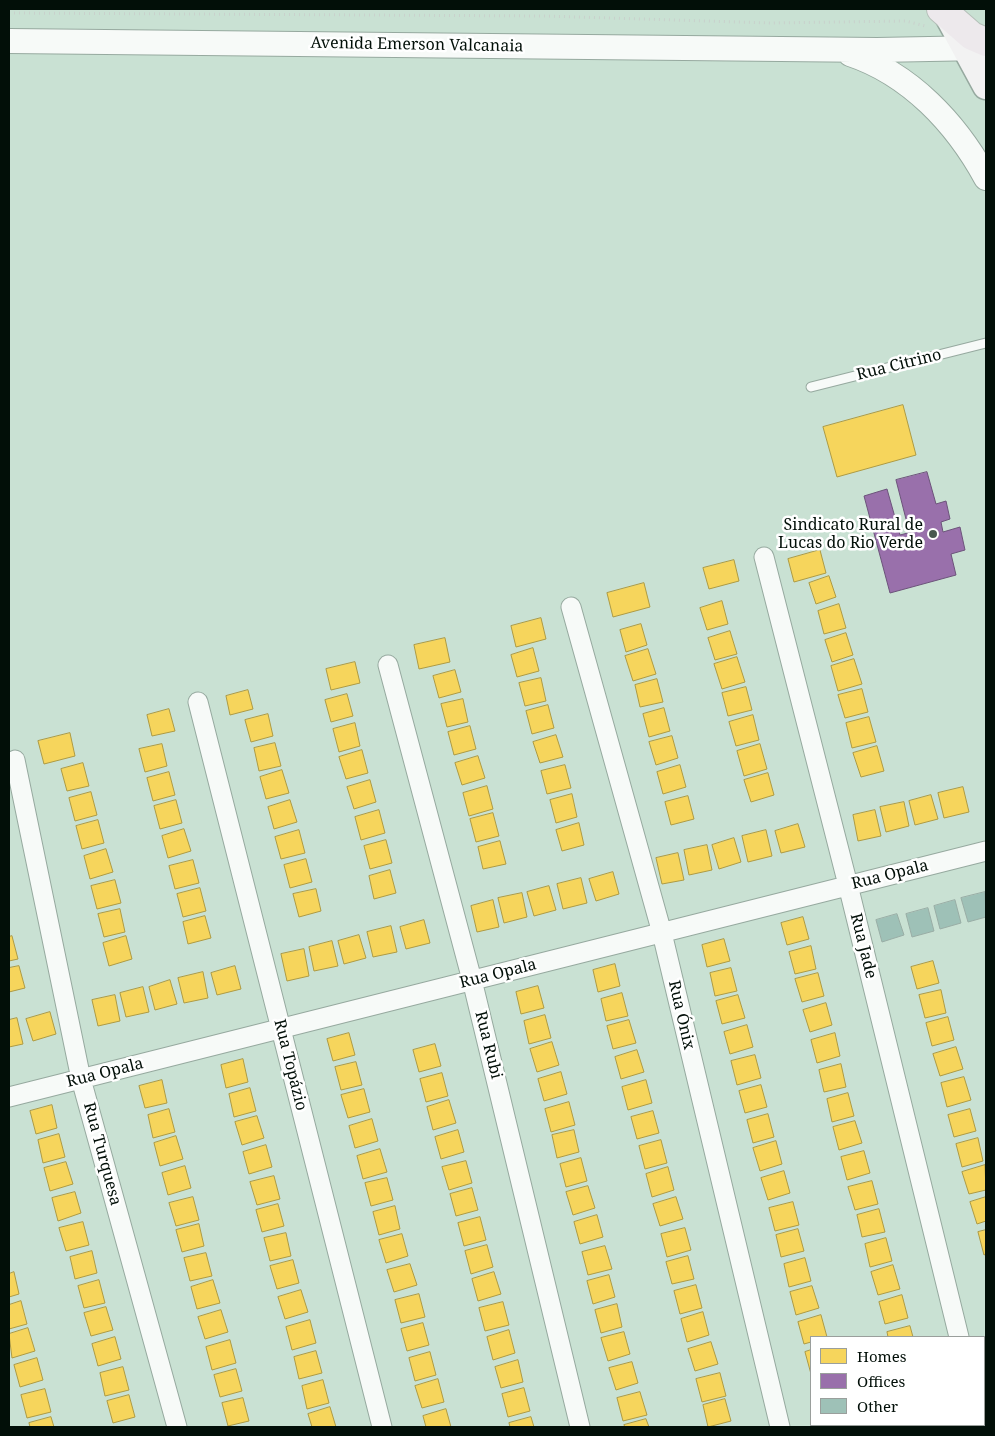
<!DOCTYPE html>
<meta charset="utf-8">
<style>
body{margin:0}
#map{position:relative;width:995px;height:1436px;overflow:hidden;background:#c9e1d3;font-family:"Noto Serif",serif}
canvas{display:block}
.frame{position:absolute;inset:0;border:10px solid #020f08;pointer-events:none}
.legend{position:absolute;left:810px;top:1336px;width:175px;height:90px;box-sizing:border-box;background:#fff;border:1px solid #9a9f9c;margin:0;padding:6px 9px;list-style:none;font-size:15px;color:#020f08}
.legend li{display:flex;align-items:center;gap:10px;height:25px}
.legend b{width:25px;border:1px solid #9a9f9c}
</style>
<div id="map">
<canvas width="995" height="1436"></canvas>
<div class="frame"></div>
<ul class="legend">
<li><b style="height:14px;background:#f6d55c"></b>Homes</li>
<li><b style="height:14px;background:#9970ab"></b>Offices</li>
<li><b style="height:14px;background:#9ec1b7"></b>Other</li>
</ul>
</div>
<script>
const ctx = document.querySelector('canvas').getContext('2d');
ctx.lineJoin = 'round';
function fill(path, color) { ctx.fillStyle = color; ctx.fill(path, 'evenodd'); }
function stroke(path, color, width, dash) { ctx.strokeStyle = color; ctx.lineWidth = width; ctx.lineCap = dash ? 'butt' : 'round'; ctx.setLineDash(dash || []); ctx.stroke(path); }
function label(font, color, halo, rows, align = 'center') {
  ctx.font = font + ' "Noto Serif",serif'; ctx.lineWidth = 5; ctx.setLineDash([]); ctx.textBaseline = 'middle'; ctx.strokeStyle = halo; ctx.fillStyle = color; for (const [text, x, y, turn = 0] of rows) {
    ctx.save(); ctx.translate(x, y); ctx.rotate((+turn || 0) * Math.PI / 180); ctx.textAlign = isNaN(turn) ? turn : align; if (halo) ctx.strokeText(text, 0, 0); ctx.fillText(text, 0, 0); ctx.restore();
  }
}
const homes = new Path2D(`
 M903 405 916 455 837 477 823 427Z
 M820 550 826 573 794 582 788 559Z
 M734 560 739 581 709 589 703 568Z
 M829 576 836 597 816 604 809 583Z
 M644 583 650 607 613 617 607 593Z
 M722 601 728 624 707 630 700 608Z
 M839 604 846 628 824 634 818 611Z
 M541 618 546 639 516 647 511 626Z
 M641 624 647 645 626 652 620 630Z
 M730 631 737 654 715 660 708 638Z
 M846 633 853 655 832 662 825 640Z
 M445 638 450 662 419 669 414 645Z
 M533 648 539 671 517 677 511 655Z
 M648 649 656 674 633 681 625 656Z
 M737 657 745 682 722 689 714 664Z
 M854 659 862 684 838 691 831 666Z
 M355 662 360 683 331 690 326 669Z
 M455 670 461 692 439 698 433 676Z
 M541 678 546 701 525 706 519 683Z
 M657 679 663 702 640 707 635 685Z
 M746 687 752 710 728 716 722 693Z
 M862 689 868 712 845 718 838 695Z
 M248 690 253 709 230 715 226 696Z
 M347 694 353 716 331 722 325 700Z
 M463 699 468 722 447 727 441 704Z
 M548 705 554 728 532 734 526 711Z
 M664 708 670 731 649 737 643 714Z
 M169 709 175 731 152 736 147 715Z
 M268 714 273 736 251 742 245 720Z
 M753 715 759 740 736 746 729 722Z
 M869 717 876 742 852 748 846 723Z
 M355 723 360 746 339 752 333 729Z
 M470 726 476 749 454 755 448 732Z
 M70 733 75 756 44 764 38 741Z
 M556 735 563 757 540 763 533 742Z
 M672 736 678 758 656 765 649 742Z
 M275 743 281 766 259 771 254 748Z
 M162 744 167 766 145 772 139 749Z
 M760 744 767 769 744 776 737 751Z
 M877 746 884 771 861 777 853 753Z
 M362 750 368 773 346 779 339 757Z
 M478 756 485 778 462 785 455 763Z
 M83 763 89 786 67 791 61 769Z
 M565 765 571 788 547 794 541 771Z
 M680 765 686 787 663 794 657 772Z
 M282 770 289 793 266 799 260 777Z
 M169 772 175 795 153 801 147 778Z
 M768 773 774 795 751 802 744 780Z
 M370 780 376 802 354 809 347 787Z
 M487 786 493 809 469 816 463 793Z
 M963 787 969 812 944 818 938 793Z
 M91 792 97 815 75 821 69 798Z
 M572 794 577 817 556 823 550 800Z
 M931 795 938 819 915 825 909 801Z
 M688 796 694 819 671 825 665 802Z
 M176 800 182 823 160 829 154 806Z
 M290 800 297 822 274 829 268 807Z
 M904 802 909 826 886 832 880 807Z
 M379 810 385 833 361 840 355 817Z
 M875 810 881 836 858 841 853 815Z
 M493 813 499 836 476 842 470 819Z
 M98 820 104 843 82 849 76 826Z
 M579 823 584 845 562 851 556 830Z
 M798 824 805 847 781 853 775 831Z
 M184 829 191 851 168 858 162 836Z
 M299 830 305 853 281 859 275 837Z
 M766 830 772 856 748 862 742 836Z
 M734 838 741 862 719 869 712 845Z
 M386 840 392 863 370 869 364 846Z
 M500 841 506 864 483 869 478 847Z
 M707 845 712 870 689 875 684 850Z
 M106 849 113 872 90 879 84 856Z
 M678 853 684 880 662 884 656 858Z
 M306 859 312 882 290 888 284 865Z
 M193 860 199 883 175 889 169 866Z
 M390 870 396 893 374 899 369 876Z
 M613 872 619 894 596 901 589 879Z
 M581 878 587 903 563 909 557 884Z
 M115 880 121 903 97 909 91 886Z
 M549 886 556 910 534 916 527 892Z
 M200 888 206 911 183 917 177 894Z
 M316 889 321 911 299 917 293 894Z
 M522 893 527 917 504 923 498 898Z
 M493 900 499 927 477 932 471 906Z
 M120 909 125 932 104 937 98 914Z
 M205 916 211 938 188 944 183 922Z
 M803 917 809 939 787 945 781 923Z
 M424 920 430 943 406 949 400 927Z
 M391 926 397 952 373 957 367 932Z
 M359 935 366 958 344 964 338 941Z
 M12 936 18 959 9 961V937Z
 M126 936 132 959 109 966 103 943Z
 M724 939 730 961 707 967 702 945Z
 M332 941 338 966 314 971 309 947Z
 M811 946 816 969 795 974 789 952Z
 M304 949 309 976 287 981 281 954Z
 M933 961 939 983 917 989 911 967Z
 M615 964 620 986 598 992 593 970Z
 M19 966 25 988 9 992V968Z
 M235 966 241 989 217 995 211 973Z
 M731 968 737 991 715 996 710 973Z
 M203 972 208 998 184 1003 178 978Z
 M818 973 824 996 802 1002 795 979Z
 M170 980 177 1004 155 1010 149 987Z
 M538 986 544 1008 521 1014 516 992Z
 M143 987 149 1012 126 1017 120 993Z
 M941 990 946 1013 925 1018 919 995Z
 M622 993 628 1016 606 1021 601 999Z
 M115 995 120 1021 98 1026 92 1000Z
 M738 995 745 1018 722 1024 716 1001Z
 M826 1003 832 1025 810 1032 803 1010Z
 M50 1012 56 1034 33 1041 26 1019Z
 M545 1015 551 1038 529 1044 524 1021Z
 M948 1017 954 1040 932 1046 926 1023Z
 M17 1018 23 1044 9 1047V1020Z
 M629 1020 636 1043 613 1049 607 1026Z
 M747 1025 753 1047 730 1054 724 1032Z
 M349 1033 355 1055 333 1061 327 1039Z
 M835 1033 840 1056 817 1063 811 1040Z
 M552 1042 559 1065 537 1072 530 1049Z
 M435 1044 441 1066 419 1072 413 1050Z
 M956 1047 963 1069 940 1076 933 1054Z
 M637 1050 644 1072 621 1079 615 1057Z
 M755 1055 761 1078 737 1085 731 1061Z
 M243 1059 248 1082 226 1088 221 1065Z
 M356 1062 362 1085 341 1090 335 1067Z
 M841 1064 846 1087 824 1092 819 1070Z
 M561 1072 567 1094 544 1101 538 1079Z
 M442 1073 448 1096 426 1102 420 1079Z
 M964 1077 971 1100 947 1107 941 1083Z
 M162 1080 167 1103 145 1108 139 1086Z
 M646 1080 652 1103 628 1110 622 1087Z
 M761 1085 767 1107 745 1113 739 1091Z
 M250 1088 256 1111 234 1117 229 1094Z
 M364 1089 370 1112 348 1118 341 1095Z
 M848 1093 854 1116 832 1122 827 1099Z
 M449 1100 456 1123 433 1130 427 1107Z
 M569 1102 575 1125 551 1132 545 1109Z
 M52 1105 57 1128 36 1134 30 1111Z
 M169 1109 175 1132 153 1138 148 1115Z
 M970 1109 976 1131 954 1137 948 1115Z
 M653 1111 659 1133 637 1139 631 1117Z
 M768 1114 774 1137 753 1143 747 1120Z
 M257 1116 264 1138 242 1145 235 1122Z
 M372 1119 378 1141 355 1148 349 1126Z
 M855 1121 862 1143 839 1150 833 1127Z
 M458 1130 464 1152 441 1159 435 1137Z
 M574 1130 579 1152 557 1158 552 1135Z
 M59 1134 65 1157 43 1163 38 1140Z
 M176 1136 183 1159 160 1166 154 1143Z
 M978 1138 983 1161 962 1167 956 1144Z
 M661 1140 667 1163 645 1169 639 1146Z
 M776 1141 782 1164 760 1171 753 1148Z
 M266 1145 272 1167 249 1174 243 1152Z
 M380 1149 387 1172 363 1179 357 1156Z
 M864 1151 870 1173 847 1180 841 1157Z
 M581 1158 587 1181 566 1187 560 1164Z
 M466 1161 472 1183 449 1190 442 1167Z
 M66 1162 73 1184 50 1191 44 1168Z
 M985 1165 986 1190 969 1194 962 1172Z
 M185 1166 191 1188 168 1195 162 1173Z
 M668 1167 674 1190 652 1197 646 1174Z
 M784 1171 790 1193 768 1200 761 1178Z
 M274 1176 280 1199 257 1205 250 1182Z
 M387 1178 393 1200 371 1206 365 1183Z
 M872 1181 878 1204 855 1210 848 1187Z
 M588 1186 595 1208 573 1215 566 1192Z
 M472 1188 478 1210 456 1216 450 1194Z
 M75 1192 81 1213 58 1221 52 1198Z
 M193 1197 199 1220 176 1226 169 1203Z
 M676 1197 683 1219 660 1226 653 1204Z
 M986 1197V1221L977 1224 970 1202Z
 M793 1202 799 1225 775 1231 769 1208Z
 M278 1204 284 1226 262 1232 256 1210Z
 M395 1206 400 1229 379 1235 373 1212Z
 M879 1209 885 1232 862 1237 857 1215Z
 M597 1215 603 1237 580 1244 574 1222Z
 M480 1217 486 1240 464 1246 458 1223Z
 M83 1222 89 1245 66 1251 59 1228Z
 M199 1224 204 1246 182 1252 176 1230Z
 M685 1228 691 1250 667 1257 661 1234Z
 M798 1229 804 1251 781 1257 776 1235Z
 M986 1230V1254L984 1255 978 1232Z
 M286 1233 291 1256 270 1261 264 1238Z
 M402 1234 408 1256 386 1263 379 1240Z
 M886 1238 892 1261 870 1267 865 1244Z
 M487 1245 493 1267 471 1274 465 1251Z
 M605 1246 612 1269 588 1275 582 1252Z
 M92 1251 97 1273 75 1279 70 1257Z
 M206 1253 212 1276 190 1281 184 1258Z
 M688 1256 694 1279 672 1284 666 1262Z
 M805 1258 811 1281 789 1287 784 1264Z
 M293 1260 299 1283 277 1289 270 1266Z
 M410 1264 417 1285 394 1292 387 1270Z
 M893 1265 900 1289 878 1295 871 1272Z
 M14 1272 19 1294 9 1297V1274Z
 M494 1272 501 1294 478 1301 472 1279Z
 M609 1275 615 1297 593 1304 587 1281Z
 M99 1280 105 1303 84 1308 78 1286Z
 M213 1280 220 1303 197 1309 191 1287Z
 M696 1285 702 1308 680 1314 674 1291Z
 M812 1286 819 1308 796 1315 790 1292Z
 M301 1290 308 1312 285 1319 278 1297Z
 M419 1294 425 1317 401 1323 395 1300Z
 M902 1295 908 1318 885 1324 879 1302Z
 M21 1301 27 1324 9 1329V1305Z
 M503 1302 509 1325 485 1331 479 1308Z
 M617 1304 622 1327 601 1333 595 1310Z
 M106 1307 113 1330 91 1336 84 1313Z
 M221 1310 228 1332 205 1339 198 1317Z
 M703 1312 709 1335 687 1342 681 1319Z
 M821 1315 827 1337H811V1342L804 1344 798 1322Z
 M310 1320 316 1343 292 1350 286 1327Z
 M423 1323 429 1345 407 1351 401 1329Z
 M910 1326 913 1337H888L887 1332Z
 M28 1328 35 1351 12 1358 9 1334Z
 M509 1330 515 1353 493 1360 487 1337Z
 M624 1332 630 1354 608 1361 601 1338Z
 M115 1337 121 1359 98 1366 92 1344Z
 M230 1340 236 1363 212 1370 206 1347Z
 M711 1342 718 1364 695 1371 688 1349Z
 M811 1350V1374L805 1352Z
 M316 1351 322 1373 299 1379 294 1357Z
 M430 1352 436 1375 415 1381 409 1358Z
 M37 1358 43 1380 20 1387 14 1365Z
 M518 1360 523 1382 501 1388 495 1367Z
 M632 1362 638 1383 616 1390 609 1368Z
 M123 1367 129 1390 105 1396 100 1373Z
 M236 1369 242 1391 220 1397 214 1375Z
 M720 1373 726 1396 702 1402 696 1379Z
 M438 1379 444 1402 422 1408 415 1386Z
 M323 1380 329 1403 307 1409 302 1386Z
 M524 1388 530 1411 508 1417 502 1394Z
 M45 1389 51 1412 27 1418 21 1395Z
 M640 1392 647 1415 623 1421 617 1398Z
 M129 1395 135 1417 113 1423 107 1401Z
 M243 1398 249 1421 228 1426 222 1403Z
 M725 1399 731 1421 708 1427 703 1405Z
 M330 1407 336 1427H312L308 1414Z
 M446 1409 451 1427H426L423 1416Z
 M51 1417 54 1427H30L29 1423Z
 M531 1417 534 1427H510L509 1423Z
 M646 1419 649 1427H625L624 1425Z`);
const offices = new Path2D(`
 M927 472 936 504 946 501 950 519 941 522 943 532 960 527 965 550 951 554 956 575 890 593 864 496 887 489 900 535 923 529 920 520 907 523 896 480Z`);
const building = new Path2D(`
 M985 892 986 917 968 922 961 898Z
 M955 900 961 923 940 929 934 906Z
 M928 908 934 931 912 937 906 914Z
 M897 914 904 935 882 942 876 920Z`);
const path = new Path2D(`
 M9 13 545 16 771 23 906 21 925 26`);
const service = new Path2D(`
 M811 387 986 343`);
const minor = new Path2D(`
 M764 557 848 885 959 1337
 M571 607 662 933 780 1427
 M388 665 472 980 580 1427
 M198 702 382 1427
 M15 760 81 1079 177 1427
 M9 1097 986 851
 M980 1425 981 1427`);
const tertiary = new Path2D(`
 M9 41 877 50 982 48
 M850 54C910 74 956 123 986 178`);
const secondary = new Path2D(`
 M948 16 986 86`);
const primary = new Path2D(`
 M941 9 972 36 986 42`);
const markers = [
 [933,534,5,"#48584f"]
];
const streetNames = [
 ["Avenida Emerson Valcanaia",417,45,1],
 ["Rua Citrino",899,365,-14],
 ["Rua Opala",890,875,-14],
 ["Rua Jade",863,946,76],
 ["Rua Opala",498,974,-14],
 ["Rua Ónix",681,1015,77],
 ["Rua Rubi",488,1045,76],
 ["Rua Topázio",290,1065,76],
 ["Rua Opala",105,1073,-14],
 ["Rua Turquesa",102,1154,75]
];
const poiNames = [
 ["Sindicato Rural de",923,525],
 ["Lucas do Rio Verde",923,543]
];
fill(homes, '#f6d55c');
stroke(homes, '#ad9a43', 1);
fill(offices, '#9970ab');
stroke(offices, '#6c537a', 1);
fill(building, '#9ec1b7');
stroke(building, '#99ada5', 1);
stroke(service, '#96a99f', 11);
stroke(minor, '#96a99f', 21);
stroke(tertiary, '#96a99f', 26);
stroke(secondary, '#96a99f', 29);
stroke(primary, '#b5c0b9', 30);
stroke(path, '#c9d1cc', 3, [1, 4]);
stroke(service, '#f7faf8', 9);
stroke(minor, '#f7faf8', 19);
stroke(tertiary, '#f7faf8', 24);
stroke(secondary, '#f2f2f2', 26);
stroke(primary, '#ede9ec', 28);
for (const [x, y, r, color] of markers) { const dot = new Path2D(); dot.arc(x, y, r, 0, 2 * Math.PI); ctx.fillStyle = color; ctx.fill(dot); stroke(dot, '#fff', 2); }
label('16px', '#020f08', '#fff', streetNames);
label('16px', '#020f08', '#fff', poiNames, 'right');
</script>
